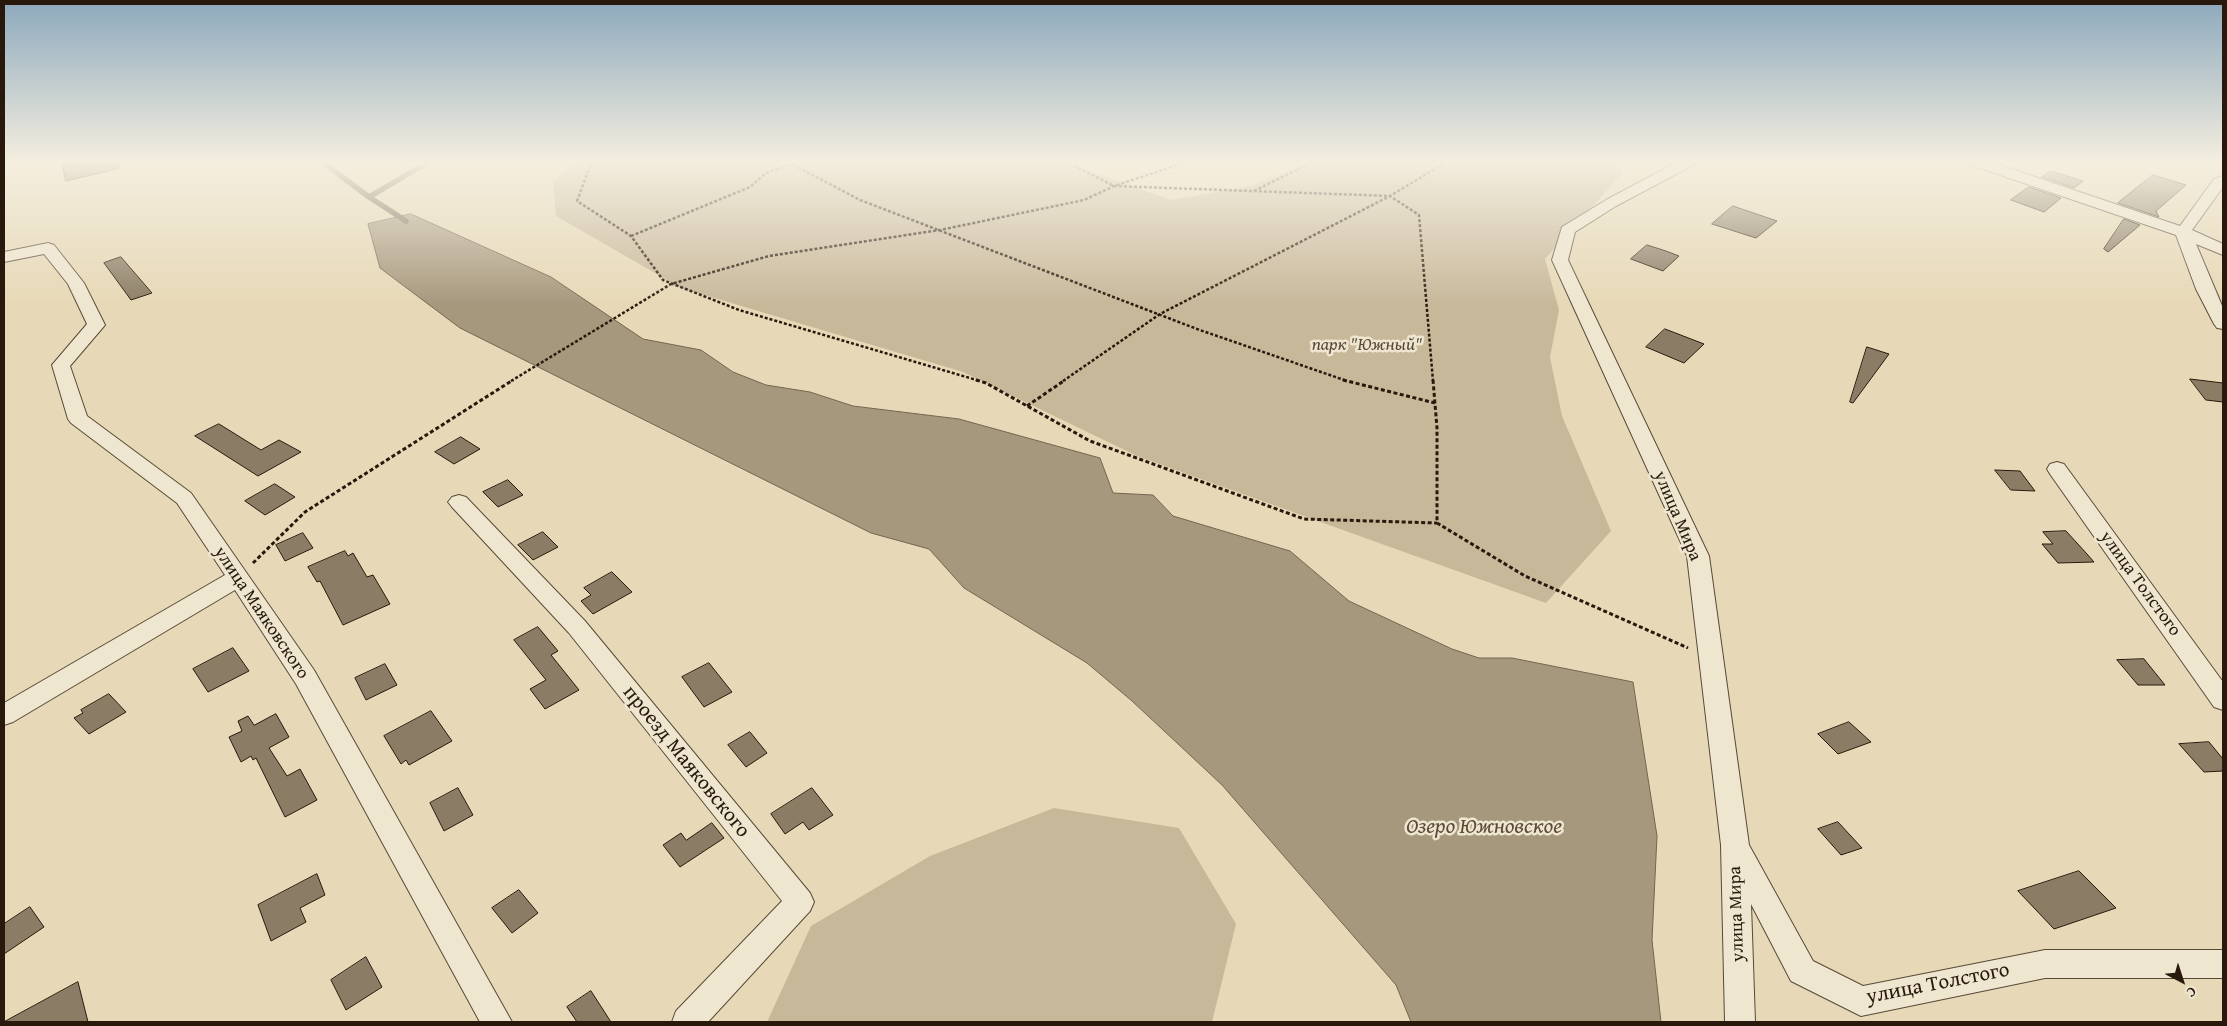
<!DOCTYPE html>
<meta charset="utf-8">
<style>
body{margin:0}
#map{position:relative;width:2227px;height:1026px;overflow:hidden;background:#e7d9b7;font-family:"Gentium Book Plus",serif}
canvas{display:block}
.frame{position:absolute;inset:0;border:5px solid #28190c;pointer-events:none}
.north{position:absolute;left:2157px;top:956px;width:50px;height:50px;-webkit-text-stroke:4px #efe6d0;paint-order:stroke;rotate:140deg;font-size:14px;font-weight:700;line-height:20px;text-align:center;color:#28190c}
.north::after{content:'';display:block;margin:auto;width:18px;height:22px;background:#28190c;clip-path:polygon(50% 0,100% 100%,50% 72%,0 100%)}
</style>
<div id="map">
<canvas width="2227" height="1026"></canvas>
<div class="frame"></div>
<div class="north">С</div>
</div>
<script>
const ctx = document.querySelector('canvas').getContext('2d');
ctx.lineJoin = 'round';
function fill(path, color) { ctx.fillStyle = color; ctx.fill(path, 'evenodd'); }
function stroke(path, color, width, dash) { ctx.strokeStyle = color; ctx.lineWidth = width; ctx.lineCap = dash ? 'butt' : 'round'; ctx.setLineDash(dash || []); ctx.stroke(path); }
function label(font, color, halo, rows, align = 'center') {
  ctx.font = font + ' "Gentium Book Plus",serif'; ctx.lineWidth = 5; ctx.setLineDash([]); ctx.textBaseline = 'middle'; ctx.strokeStyle = halo; ctx.fillStyle = color; for (const [text, x, y, turn = 0] of rows) {
    ctx.save(); ctx.translate(x, y); ctx.rotate((+turn || 0) * Math.PI / 180); ctx.textAlign = isNaN(turn) ? turn : align; if (halo) ctx.strokeText(text, 0, 0); ctx.fillText(text, 0, 0); ctx.restore();
  }
}
const green = new Path2D(`
 M576 161H1061L1171 200 1251 186 1313 161H1618L1622 174 1545 259 1559 310 1550 357 1562 416 1611 531 1546 603 1137 456 963 372 681 288 556 216 553 182Z
 M1054 808 1179 828 1236 924 1212 1022H767L811 926 930 856Z`);
const water = new Path2D(`
 M411 214 551 277 643 339 701 350 733 372 766 385 810 392 853 406 959 419 1100 458 1113 493 1153 495 1173 516 1290 551 1349 601 1452 649 1479 658H1512L1633 682 1657 836 1652 940 1661 1022H1411L1396 985 1222 785 1132 701 1087 663 964 588 929 549 871 533 460 328 380 268 368 224Z`);
const stream = new Path2D(`
 M321 161 369 197
 M406 221 369 197 430 161`);
const building = new Path2D(`
 M62 161H119L120 168 66 181Z
 M2051 171 2083 181 2074 188 2042 177Z
 M2153 175 2186 185 2156 211 2159 217 2118 203Z
 M2029 187 2061 198 2044 212 2011 200Z
 M1733 206 1777 221 1756 238 1712 224Z
 M2124 219 2140 225 2108 252 2104 249Z
 M1647 245 1666 251 1679 256 1663 271 1631 259Z
 M121 257 152 293 131 300 104 263Z
 M1665 329 1704 344 1684 363 1646 347Z
 M1867 347 1889 354 1853 403 1850 402Z
 M2190 379 2223 383V402L2206 400Z
 M219 424 261 450 279 440 301 452 258 476 195 436Z
 M461 437 480 449 454 464 435 452Z
 M1995 470 2020 471 2035 491 2011 490Z
 M508 480 523 495 498 507 483 492Z
 M275 484 295 497 265 515 245 501Z
 M2066 531 2087 554 2094 562 2058 563 2042 544H2053L2043 532Z
 M543 532 558 547 533 560 518 545Z
 M303 533 313 548 285 561 276 545Z
 M345 551 348 556 353 553 367 577 373 575 390 604 343 625 320 581 317 582 308 567Z
 M612 572 632 592 593 614 581 601 591 595 584 588Z
 M538 627 558 651 551 655 579 690 545 709 530 689 546 680 514 640Z
 M233 648 249 671 208 692 193 669Z
 M2144 659 2165 685H2138L2117 660Z
 M709 663 732 692 704 707 682 677Z
 M385 664 397 685 366 700 355 678Z
 M109 694 126 712 89 734 74 718 83 713 81 710Z
 M431 711 452 741 409 765 406 760 401 764 384 736Z
 M276 714 289 737 269 748 287 776 300 769 317 800 285 817 256 758 253 760 251 756 241 762 229 737 242 731 238 721 248 716 254 725Z
 M1849 722 1871 742 1838 754 1818 734Z
 M750 732 767 753 746 767 728 745Z
 M2209 742 2223 759V771L2204 772 2179 744Z
 M458 788 473 815 444 831 430 803Z
 M812 788 833 815 809 830 803 822 785 834 771 814Z
 M1838 822 1862 848 1841 855 1818 829Z
 M712 823 724 838 680 867 663 845 681 833 686 840Z
 M2079 871 2116 908 2054 929 2018 891Z
 M317 874 325 895 300 908 306 922 271 941 258 905Z
 M519 890 538 913 512 933 492 908Z
 M30 907 44 927 4 954V924Z
 M366 957 382 987 346 1010 331 980Z
 M78 982 88 1022H4Z
 M591 991 611 1022H577L567 1007Z`);
const pathFar1 = new Path2D(`
 M592 161 577 201 631 236 663 280 739 310 980 381
 M793 161 792 164 860 200 1197 329 1347 381
 M1065 161 1114 186 1390 196 1419 215 1433 381
 M1254 191 1314 161
 M631 236 750 187 766 173 792 164
 M511 381 671 284 769 256 940 230 1084 200 1114 186 1190 161
 M1063 381 1160 314 1390 196 1448 161`);
const path = new Path2D(`
 M976 380 986 383 1090 441 1304 519 1437 523
 M1343 380 1435 403
 M1433 380 1437 428V523L1525 576 1688 648
 M1027 406 1065 380
 M253 563 305 512 513 380`);
const minor = new Path2D(`
 M1679 161H1697L1695 164 1616 206 1575 232 1568 260 1709 556 1749 845 1813 961 1863 986 2045 950H2223V978H2045L1861 1016 1791 981 1751 904 1755 1022H1725L1721 845 1687 556 1552 260 1562 227 1606 200Z
 M1966 161H1988L2180 226 2214 179 2223 176V187L2192 230 2223 244V255L2196 244 2223 308V329L2217 328 2214 324 2196 289 2176 235 1968 164Z
 M48 243 54 245 84 283 105 325 70 366 87 416 191 493 314 670 512 1022H480L296 684 235 590 13 722 4 725V703L225 575 177 503 71 423 68 419 52 365 87 324 68 284 44 254 4 262V252Z
 M2057 462 2064 464 2223 682V710L2214 707 2050 474 2047 469 2050 464Z
 M459 495 466 497 585 621 810 893 814 902 810 911 708 1022H672L676 1011 782 901 569 633 452 507 448 502 452 497Z`);
const parkNames = [
 ["парк \"Южный\"",1367,345]
];
const streetNames = [
 ["улица Мира",1677,516,67],
 ["улица Толстого",2140,584,54],
 ["улица Маяковского",261,613,56],
 ["улица Мира",1737,914,-92]
];
const nearStreetnames = [
 ["проезд Маяковского",686,762,51],
 ["улица Толстого",1938,984,-11]
];
const nearWaternames = [
 ["Озеро Южновское",1484,827]
];
fill(green, '#c7b89a');
fill(water, '#a6987d');
stroke(water, '#746550', 1);
stroke(stream, '#746550', 5.5);
fill(building, '#8b7d65');
stroke(building, '#28190c', 1);
stroke(minor, '#584937', 2);
stroke(pathFar1, '#28190c', 2.5, [3, 2]);
stroke(path, '#28190c', 3, [4, 2.5]);
fill(minor, '#efe6d0');
const sky = ctx.createLinearGradient(0, 0, 0, 305);
sky.addColorStop(0, '#8da9bd');
sky.addColorStop(0.53, '#f4eedf');
sky.addColorStop(1, '#f4eedf00');
ctx.fillStyle = sky;
ctx.fillRect(0, 0, 2227, 305);
label('italic 18px', '#584937', '#efe6d0', parkNames);
label('18px', '#28190c', '#efe6d0', streetNames);
label('21px', '#28190c', '#efe6d0', nearStreetnames);
label('italic 22px', '#5a4c39', '#efe6d0', nearWaternames);
</script>
